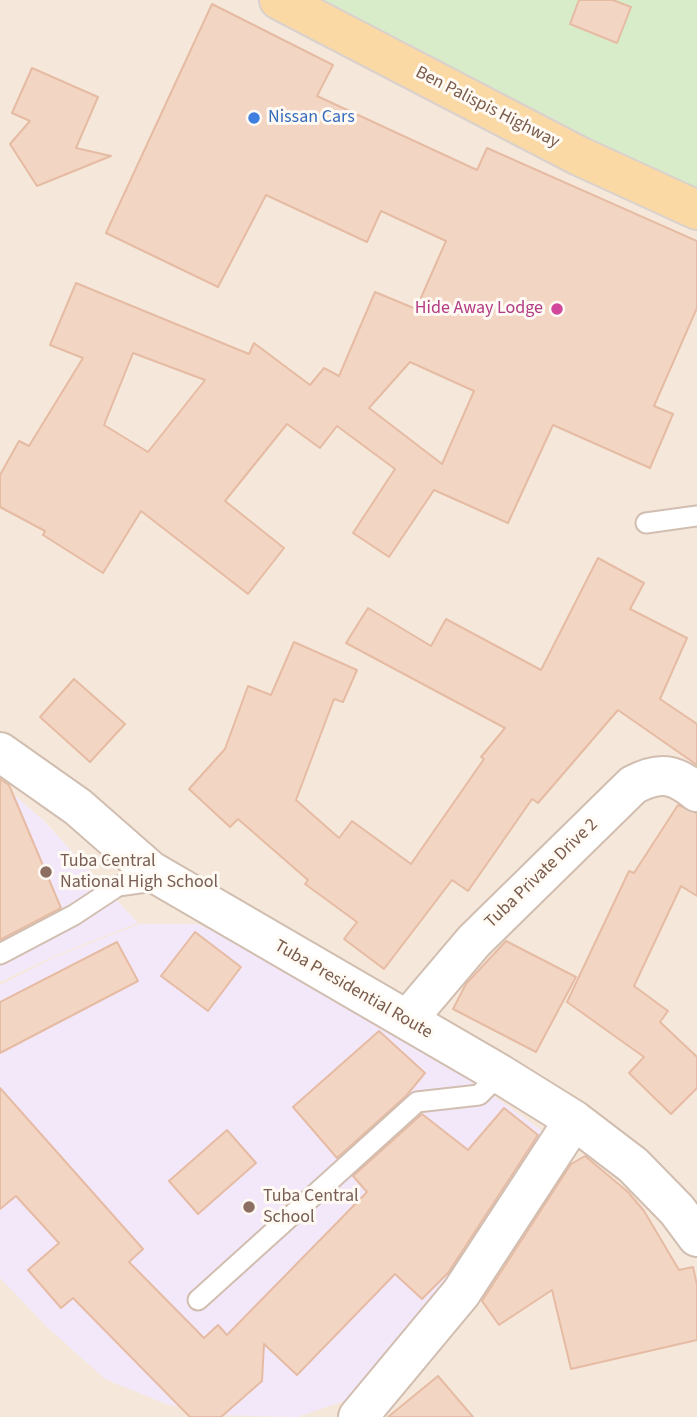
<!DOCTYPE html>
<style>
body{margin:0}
canvas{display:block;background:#fdf6ec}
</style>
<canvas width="697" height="1417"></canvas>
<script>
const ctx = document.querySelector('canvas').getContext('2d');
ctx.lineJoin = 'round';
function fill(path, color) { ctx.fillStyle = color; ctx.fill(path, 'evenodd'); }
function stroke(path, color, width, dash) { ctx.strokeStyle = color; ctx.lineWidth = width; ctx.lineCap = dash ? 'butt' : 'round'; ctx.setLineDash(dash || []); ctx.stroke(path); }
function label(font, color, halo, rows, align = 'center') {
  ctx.font = font + ' "Source Sans 3",sans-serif'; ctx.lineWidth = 6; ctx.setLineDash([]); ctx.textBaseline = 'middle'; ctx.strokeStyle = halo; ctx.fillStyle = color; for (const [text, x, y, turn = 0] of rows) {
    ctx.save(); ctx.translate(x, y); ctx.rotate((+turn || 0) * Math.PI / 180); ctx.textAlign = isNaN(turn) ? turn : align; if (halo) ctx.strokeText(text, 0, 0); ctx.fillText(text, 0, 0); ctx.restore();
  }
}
const residential = new Path2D(`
 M0 0H279L697 210V1417H0V982L54 956 137 923 44 821 0 783Z`);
const education = new Path2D(`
 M0 782 44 821 138 923 54 956 0 982Z
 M140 924H197L256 950 477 1084 548 1135 421 1316 347 1400 297 1417 219 1415 166 1404 105 1379 47 1327 0 1278V985L55 957Z`);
const green = new Path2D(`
 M317 0H697V190L567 130Z`);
const building = new Path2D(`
 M579 0H613L631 7 617 43 570 24Z
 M212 4 333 65 317 96 477 170 487 148 697 241V308L654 406 673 414 650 468 553 425 508 523 434 490 389 557 353 533 395 469 337 426 320 448 287 424 225 501 284 548 248 594 141 511 103 573 43 535 45 531 0 507V475L19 441 29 446 83 358 50 345 76 283 249 354 254 343 310 385 324 368 339 376 375 292 416 309 446 241 381 211 367 242 266 195 218 287 106 233ZM133 353 205 380 148 452 104 425ZM410 362 474 391 442 464 369 408Z
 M32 68 98 97 76 148 111 156 37 186 10 144 30 121 12 113Z
 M598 558 644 583 630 609 687 638 660 699 697 724V765L618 710 538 803 532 799 468 891 452 880 384 969 344 939 357 922 305 884 308 880 238 819 230 827 189 789 225 749 248 686 271 695 294 642 357 670 343 702 334 699 296 800 339 838 352 821 411 864 484 759 481 757 505 728 346 643 368 608 431 646 446 619 541 670Z
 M74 679 125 724 90 762 40 717Z
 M0 779 9 785 61 908 0 940Z
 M678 805 697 813V896L681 886 634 986 668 1011 660 1022 697 1057V1088L671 1114 629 1073 644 1057 567 1002 629 871 634 873Z
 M195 932 241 967 208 1011 161 976Z
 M506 941 576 977 536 1052 453 1009 466 984Z
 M117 942 138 981 0 1053V1002Z
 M379 1031 425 1073 406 1096 337 1158 293 1107Z
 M0 1088 143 1249 129 1262 204 1338 218 1325 227 1335 367 1192 353 1176 422 1114 468 1150 504 1108 538 1135 448 1273 422 1299 395 1274 297 1375 264 1344 262 1381 221 1417H190L73 1298 61 1308 28 1270 59 1243 16 1196 0 1209Z
 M227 1130 256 1163 198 1214 169 1181Z
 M585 1156 628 1192 644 1211 679 1270 693 1267 697 1285V1340L571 1369 552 1290 499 1325 482 1301 571 1164Z
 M438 1376 473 1417H388Z`);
const service = new Path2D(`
 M646 523 697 516
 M0 954 74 915 118 886 161 880
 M198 1300 417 1102 479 1095 500 1074`);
const minor = new Path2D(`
 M0 752 78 807 151 871 500 1074 574 1120 633 1165 677 1210 697 1237
 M407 1020 474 941 633 785C659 771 674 773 697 792
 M358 1417 461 1293 574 1120`);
const primary = new Path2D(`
 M279 0 579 156 697 210`);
const markers = [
 [254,118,7,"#3f7fe0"],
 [557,309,7,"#d1479c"],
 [46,872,7,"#8d6e63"],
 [249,1207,7,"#8d6e63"]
];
const streetNames = [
 ["Ben Palispis Highway",487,108,27],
 ["Tuba Private Drive 2",542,874,-44],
 ["Tuba Presidential Route",353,990,30]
];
const shopNames = [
 ["Nissan Cars",268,118]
];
const hotelNames = [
 ["Hide Away Lodge",543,309]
];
const educationNames = [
 ["Tuba Central",60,862],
 ["National High School",60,883],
 ["Tuba Central",263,1197],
 ["School",263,1218]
];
fill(residential, '#f5e8da');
fill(education, '#f3e8fa');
fill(green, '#d8ecc9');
fill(building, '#f3d5c3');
stroke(building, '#e6bba3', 2);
stroke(service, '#d1beb0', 23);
stroke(minor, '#d1beb0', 42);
stroke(primary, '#dad1cd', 42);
stroke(service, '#fff', 19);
stroke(minor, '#fff', 38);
stroke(primary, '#fbd9a5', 38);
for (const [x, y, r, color] of markers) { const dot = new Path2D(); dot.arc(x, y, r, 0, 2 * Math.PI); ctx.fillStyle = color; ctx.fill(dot); stroke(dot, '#fffaf3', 2.5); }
label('18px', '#7a5c4d', '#fffaf3', streetNames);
label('18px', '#366cbe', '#fffaf3', shopNames, 'left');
label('18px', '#b23c85', '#fffaf3', hotelNames, 'right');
label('18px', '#785e54', '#fffaf3', educationNames, 'left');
</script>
